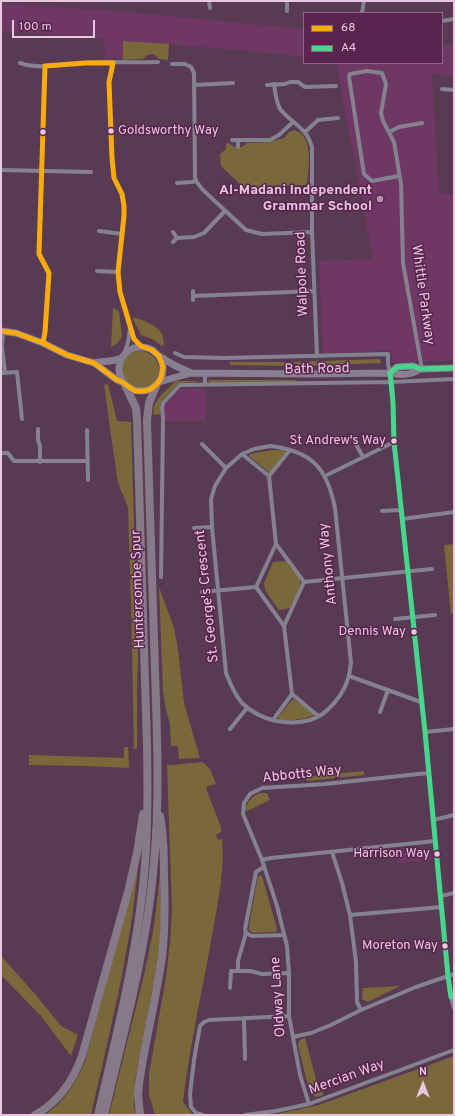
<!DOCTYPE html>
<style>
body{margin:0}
#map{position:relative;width:455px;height:1116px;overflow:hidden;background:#583b52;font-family:Overpass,sans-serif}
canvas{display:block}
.frame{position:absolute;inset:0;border:2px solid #e8c7df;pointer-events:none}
.legend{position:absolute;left:303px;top:12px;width:140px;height:52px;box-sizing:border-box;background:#59244e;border:1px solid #926588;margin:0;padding:5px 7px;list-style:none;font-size:12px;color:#e8c7df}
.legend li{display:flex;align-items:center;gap:8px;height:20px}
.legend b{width:20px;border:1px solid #926588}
.north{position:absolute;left:403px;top:1064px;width:40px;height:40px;-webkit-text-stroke:3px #59244e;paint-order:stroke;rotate:0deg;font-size:11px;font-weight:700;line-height:16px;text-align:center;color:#e8c7df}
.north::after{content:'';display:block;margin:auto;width:14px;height:18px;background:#e8c7df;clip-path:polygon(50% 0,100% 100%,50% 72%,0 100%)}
.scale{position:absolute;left:12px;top:20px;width:83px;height:18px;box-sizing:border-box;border:2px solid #e8c7df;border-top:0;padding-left:5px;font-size:12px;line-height:14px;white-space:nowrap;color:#e8c7df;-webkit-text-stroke:3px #59244e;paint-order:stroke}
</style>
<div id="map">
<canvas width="455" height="1116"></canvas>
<div class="frame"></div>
<ul class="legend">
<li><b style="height:5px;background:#f8ab0d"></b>68</li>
<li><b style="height:5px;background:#46d78d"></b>A4</li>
</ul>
<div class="north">N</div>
<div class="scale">100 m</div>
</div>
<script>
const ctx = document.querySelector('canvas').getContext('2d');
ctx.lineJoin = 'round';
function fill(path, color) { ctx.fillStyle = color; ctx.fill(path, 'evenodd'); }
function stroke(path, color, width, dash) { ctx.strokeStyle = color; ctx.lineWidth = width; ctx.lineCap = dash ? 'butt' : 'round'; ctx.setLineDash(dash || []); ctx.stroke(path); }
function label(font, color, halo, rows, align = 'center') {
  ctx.font = font + ' Overpass,sans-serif'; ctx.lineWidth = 3; ctx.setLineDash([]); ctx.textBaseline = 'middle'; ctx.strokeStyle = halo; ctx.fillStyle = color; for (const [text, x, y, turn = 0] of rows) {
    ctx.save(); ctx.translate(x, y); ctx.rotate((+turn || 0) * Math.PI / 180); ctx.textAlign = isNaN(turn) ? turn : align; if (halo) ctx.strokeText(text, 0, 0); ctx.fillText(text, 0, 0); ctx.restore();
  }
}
const built = new Path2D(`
 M1 4 105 10 304 29V57L239 50 123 41V60L119 59 115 57H113L112 61H105L104 39 1 31Z
 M442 45 454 46V77L432 74 439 194H454V360L392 363V350L323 356 319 261 373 259 336 63H442Z
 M181 388 206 389V421H164V405Z
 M430 850 431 860 397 863 396 854Z`);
const green = new Path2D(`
 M123 41 169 44 168 60 159 59 154 54 147 55 143 59 123 60Z
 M294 130C315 135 308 170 307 185L269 186V195H264L254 185 247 191 221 166 220 154 226 149V144L228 143 234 147H242L247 143 270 142 284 138 289 132Z
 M113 308 119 311 122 336 118 343 111 347Z
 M132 317C143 320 156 324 162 334 163 337 164 341 164 344L162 346 152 339 141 335Z
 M121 370a19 19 0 1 1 38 0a19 19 0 1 1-38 0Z
 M380 359 381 363 298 366 293 362Z
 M230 362H287L293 366 230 365Z
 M208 380H293L304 382 210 383Z
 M176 381H199L197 382 179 383 166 396 160 404V414L153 415 154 405 161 395Z
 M108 384 117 421 131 422 138 656 137 687V749L131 748 134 747 131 605 128 508 122 492 121 491 117 478 104 385Z
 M273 450H284L286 453 270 473 249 456 250 454Z
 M454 544V614H451L444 545Z
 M286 561 300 579V587L290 608 279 610 265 590 264 583 273 562Z
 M159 587 174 628 178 649 184 703 200 758 179 759 178 746H171L170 724 166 710 163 691Z
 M293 699H294L313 713V716C301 720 291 721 279 720L278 717Z
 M124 747H128L129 768 86 766 29 765V755L124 758Z
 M203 762 210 769 216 784 208 786 206 788 207 791 221 827V832L216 835 218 840 222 839C225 868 218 902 213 930 203 987 190 1044 183 1102L193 1115H155C153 1110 152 1101 149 1097V1074L166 977 170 942 172 911 167 765H172Z
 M364 771V775L307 781 306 777Z
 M260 793H267L270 800 247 811 245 810C248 801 251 797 260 793Z
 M139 860C137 877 135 894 133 911 123 980 106 1048 91 1115H45C65 1101 75 1084 85 1062Z
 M160 875 161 909 160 947 154 987H153L135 1080 134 1105 136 1115H109L145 971 154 926Z
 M258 876H262L277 929 276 932 253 933 249 930V925Z
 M1 956 35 994 61 1026 78 1035 71 1056 41 1016 1 975Z
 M400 986 368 1002 362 999 363 988Z
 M305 1038 317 1083 324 1095 316 1097 310 1094 298 1045 300 1040Z
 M454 1056V1115H272L319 1105Z`);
const minor = new Path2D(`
 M209 1 210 8
 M287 1V11
 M362 13 364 1
 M442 21 454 19
 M20 63C40 70 63 64 84 63 109 61 134 63 158 62
 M113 63 112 70 109 82 112 158 114 178 122 194 124 206V216L118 272 120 292 130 328 133 336 138 344 144 347
 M172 64H185L191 67 194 73 195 177 196 181 203 190 246 230 262 234 312 232
 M274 84C275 93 276 101 280 109 287 118 298 124 305 133 309 137 310 142 312 147V232L317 356
 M194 85 233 83
 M267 85 285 84 290 82H298L305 87 336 86
 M442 89 454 90
 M305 132 318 120 338 118
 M389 132 399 127 422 123
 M232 140H270L279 135 293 122
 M238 147V140
 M1 170 91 172
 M399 176 372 181 364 174 349 77 350 74 367 71 382 73 386 84 381 113 383 121 394 142 401 184 403 263 422 369
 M177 183 192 182 196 181
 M99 231 122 234
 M177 238 194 237 204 233 225 211
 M173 242 177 238 173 232
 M97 271 118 272
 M193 291V300
 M193 296 314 291
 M3 331 2 347 5 373
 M43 343 45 332 49 273 39 254 45 66
 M175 353 184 357 225 358 388 354V364L392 382 393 402 394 442 425 732 448 976 450 994 454 1008
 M124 355 128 342 130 329
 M1 373 17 372 22 419
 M205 385V373
 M38 429V440L40 446V462
 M87 430 88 480
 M352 437 363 457
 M202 444 226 468
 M270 446C312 451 327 468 335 508L351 663C350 667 350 671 349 675 345 693 328 715 310 720 299 723 287 723 276 721 263 718 251 712 242 703 234 694 230 683 226 673L212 527 211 499 215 486 226 468 242 454 254 449Z
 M1 453H8L14 461H87
 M242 454 269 476
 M269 476 276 544
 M269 476 290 450
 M325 476 394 442
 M382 511 401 510
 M402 519 454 512
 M194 528 212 527
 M276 544 304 582 284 626 256 587Z
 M161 577 163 418 162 408 163 403 180 385 392 382 454 379
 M304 582 432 569
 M202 592 256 587
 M395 619 435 615
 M284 626 292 694
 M349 676 421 702
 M292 694 318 716
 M380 712 388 690
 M273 720 292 694
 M230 729 247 708
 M425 732 454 729
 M433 820 454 815
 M332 852 342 883 350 915 356 962 357 1002 361 1010
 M262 860 271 858 435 841
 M264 867 256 872 245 929 246 933 252 936 284 935
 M441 896 454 893
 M350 915 442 907
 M238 968V961L246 933
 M230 988 231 971H250L262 974 289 973
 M244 1018 245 1059
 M293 1037 311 1033 331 1025 361 1010 416 987 454 974
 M309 1104 300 1075 289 1016V973L287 946 277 906 262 860 243 814 244 803 250 794 262 788 325 784 428 773
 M203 1115 196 1113 191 1107 190 1094 194 1060 200 1026 204 1022 209 1020 289 1016
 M245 1115 276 1111 309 1104 454 1050`);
const primary = new Path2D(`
 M1 331 16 333 43 343 67 355 94 363 117 380 122 382
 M119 369a22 22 0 1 1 44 0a22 22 0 1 1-44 0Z
 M159 356 174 365 191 373 308 374 390 373C401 375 410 376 420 369
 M94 363C103 361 113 362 122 358
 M390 373 397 367 413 366 420 369 454 368
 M159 382 191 373`);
const motorway = new Path2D(`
 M35 1115C59 1102 73 1081 82 1056L129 888 137 853 143 814
 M98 1115C114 1046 132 974 141 903 148 851 148 798 147 745L137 420 136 408 125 385
 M104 1115C124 1031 147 949 154 863 160 799 157 734 155 670 152 586 149 503 147 420L149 403 157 384
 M140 1115 138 1094 139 1084C145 1041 156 1000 162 957 165 931 165 904 164 877 164 857 164 837 160 816`);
const bus1 = new Path2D(`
 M45 66 85 63H113
 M1 331 16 333 43 343 67 355 94 363 117 380 122 382 135 391H144L151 389 157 384 161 378 163 367 159 356 152 350 141 346 134 339 120 292 118 272 124 216V206L122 194 114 178 112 158 109 82 113 63
 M43 343 45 332 49 273 39 254 45 66`);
const bus2 = new Path2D(`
 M390 373 393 402 394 442 425 732 448 976 451 997
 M390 373 397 367 413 366 420 369 454 368`);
const markers = [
 [111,131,3.5,"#e8c7df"],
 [43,132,3.5,"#e8c7df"],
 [380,199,4,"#b696ae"],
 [394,441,3.5,"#e8c7df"],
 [414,632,3.5,"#e8c7df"],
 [437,854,3.5,"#e8c7df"],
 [445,946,3.5,"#e8c7df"]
];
const busNames = [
 ["Goldsworthy Way",118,131,"left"],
 ["St Andrew's Way",386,441],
 ["Dennis Way",406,632],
 ["Harrison Way",430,854],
 ["Moreton Way",438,946]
];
const poiNames = [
 ["Al-Madani Independent",372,191],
 ["Grammar School",372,207]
];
const streetNames = [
 ["Walpole Road",303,274,-92],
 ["Whittle Parkway",422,295,82],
 ["Bath Road",317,370,-1],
 ["Anthony Way",329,564,-96],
 ["Huntercombe Spur",139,589,-92],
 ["St. George's Crescent",208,596,-96],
 ["Abbotts Way",302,775,-6],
 ["Oldway Lane",279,997,-94],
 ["Mercian Way",347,1078,-20]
];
fill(built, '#6f3763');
fill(green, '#79693a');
stroke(minor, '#84828e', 4);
stroke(primary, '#887f90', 7);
stroke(motorway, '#867989', 8);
stroke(bus1, '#f8ab0d', 5);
stroke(bus2, '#46d78d', 5);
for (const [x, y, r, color] of markers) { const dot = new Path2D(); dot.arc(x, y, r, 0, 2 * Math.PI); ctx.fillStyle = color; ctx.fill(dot); stroke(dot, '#59244e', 1.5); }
label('13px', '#e8c7df', '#59244e', busNames, 'right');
label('bold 14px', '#e8c7df', '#59244e', poiNames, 'right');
label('14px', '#e8c7df', '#59244e', streetNames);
</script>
